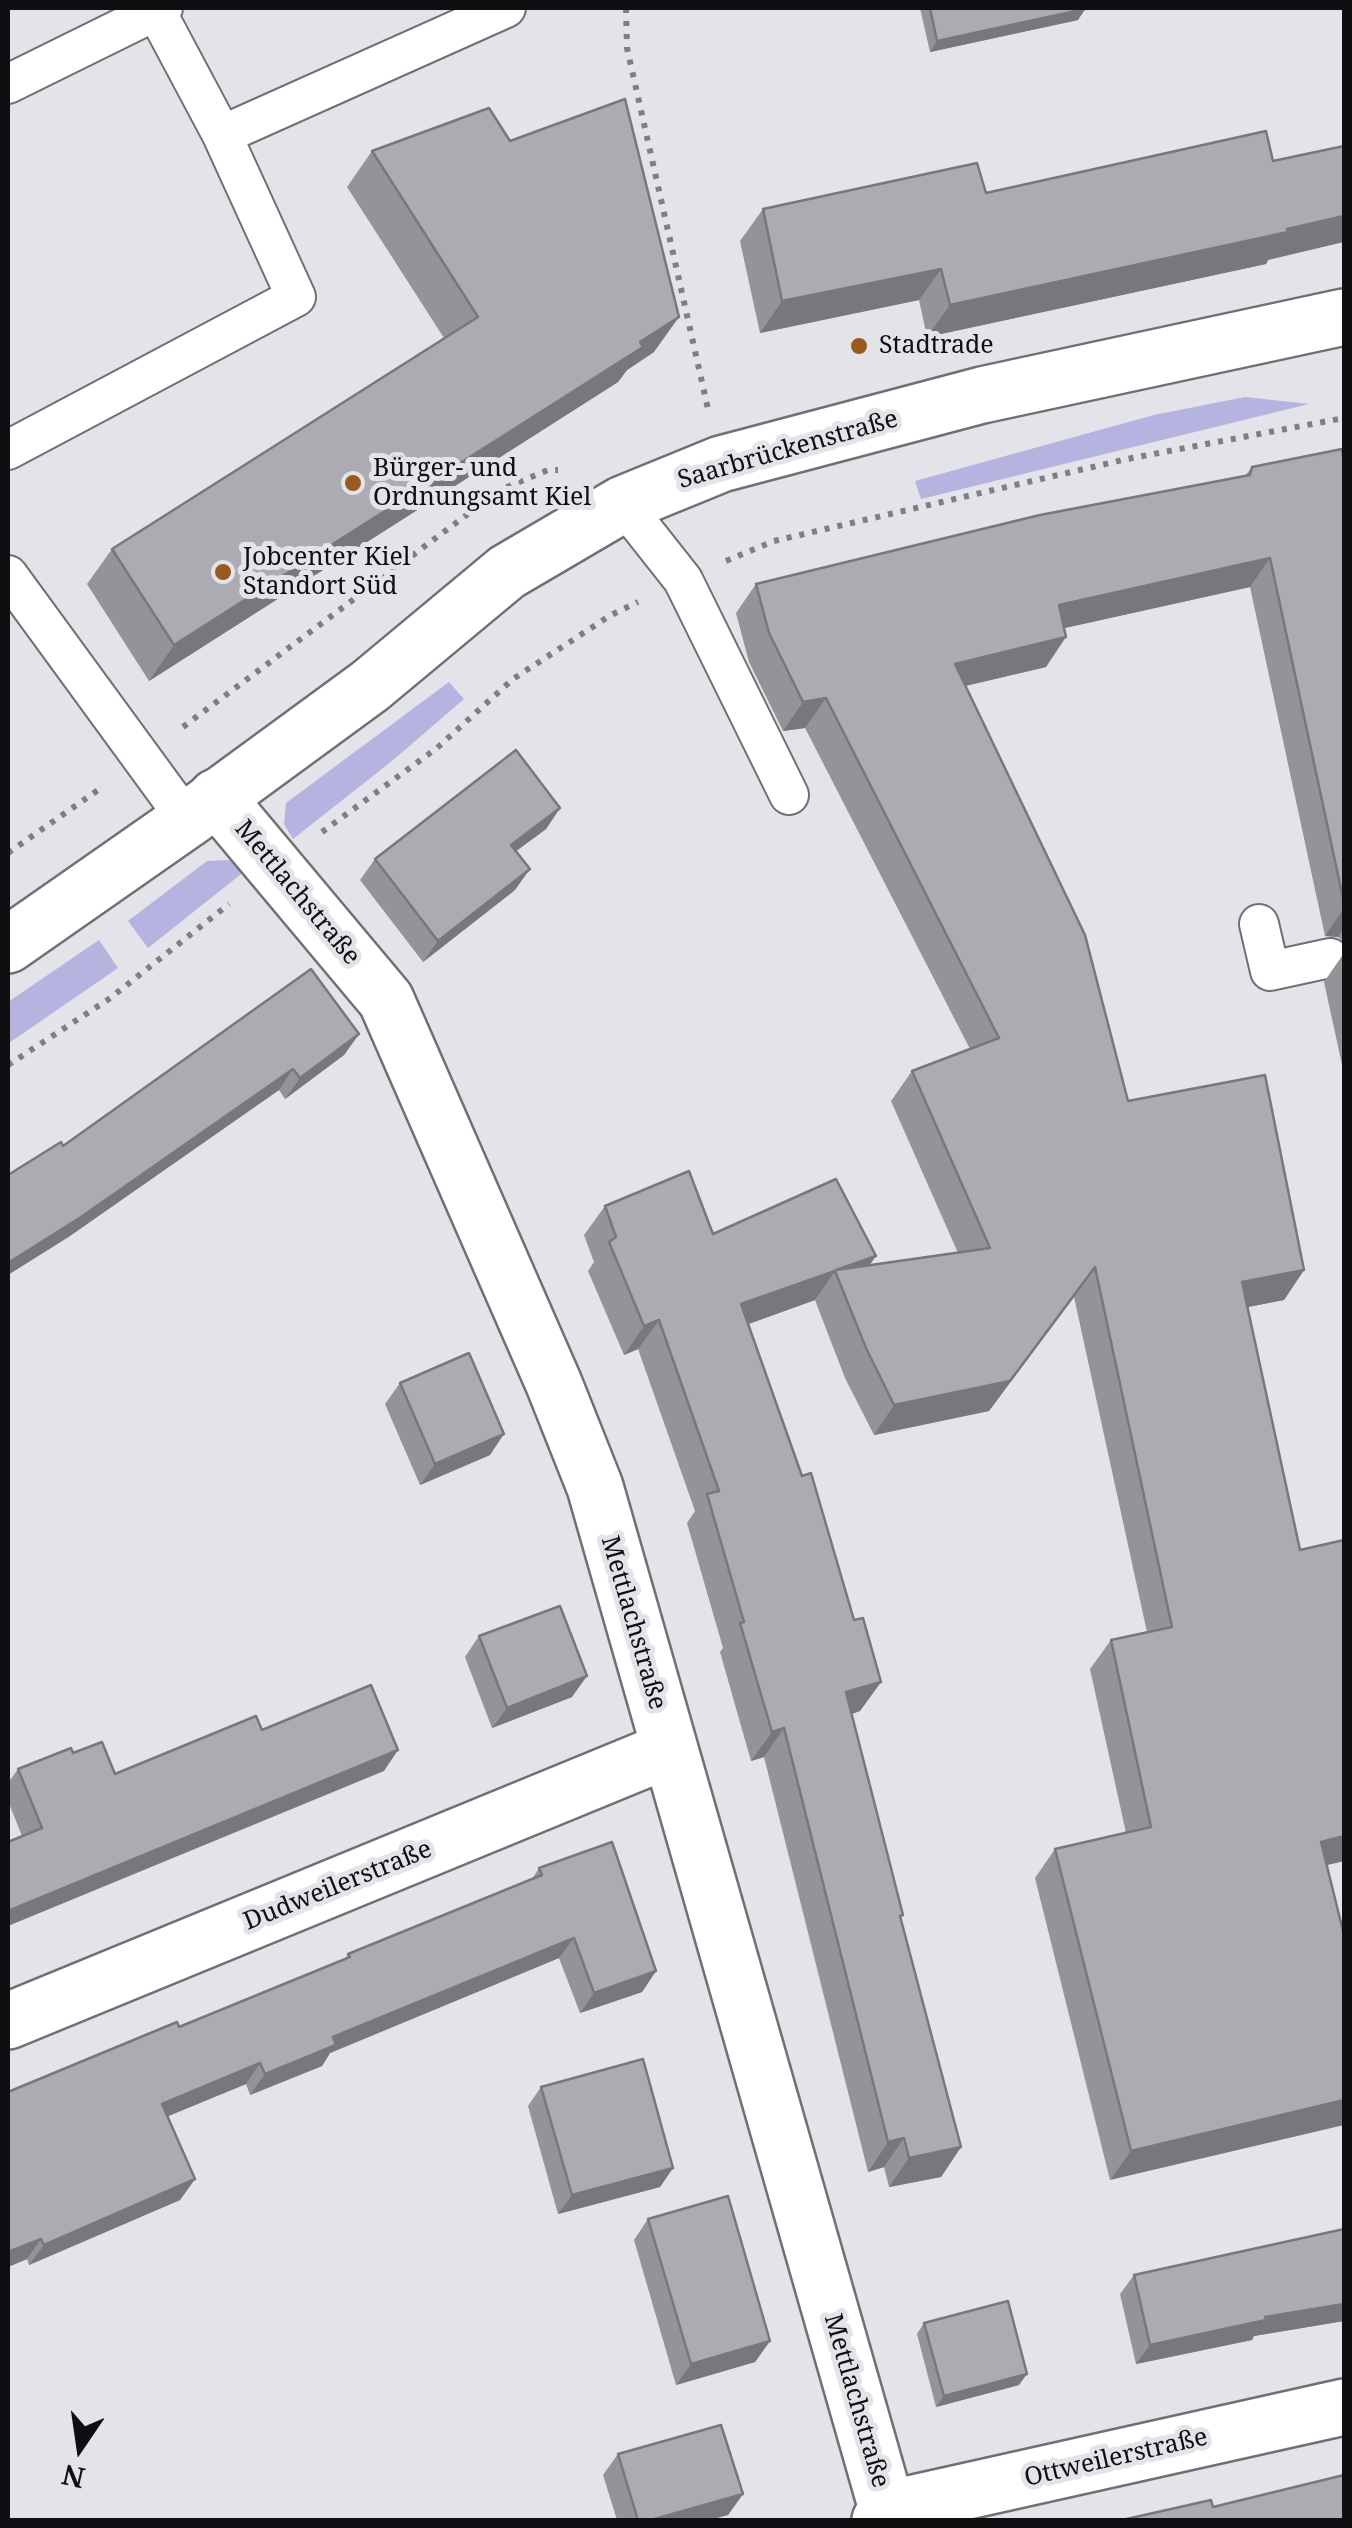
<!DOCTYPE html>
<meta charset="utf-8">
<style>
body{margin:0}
#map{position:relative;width:1352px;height:2528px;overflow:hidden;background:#e3e3e9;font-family:"Noto Serif",serif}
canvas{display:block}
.frame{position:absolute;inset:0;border:10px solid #0f0f11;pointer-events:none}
.north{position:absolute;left:30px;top:2398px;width:100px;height:100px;-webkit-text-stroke:8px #e3e3e9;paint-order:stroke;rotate:193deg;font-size:28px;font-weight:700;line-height:40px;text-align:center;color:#0f0f11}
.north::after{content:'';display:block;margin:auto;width:35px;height:45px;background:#0f0f11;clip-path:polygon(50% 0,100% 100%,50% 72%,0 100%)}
</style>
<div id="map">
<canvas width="1352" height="2528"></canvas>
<div class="frame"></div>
<div class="north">N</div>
</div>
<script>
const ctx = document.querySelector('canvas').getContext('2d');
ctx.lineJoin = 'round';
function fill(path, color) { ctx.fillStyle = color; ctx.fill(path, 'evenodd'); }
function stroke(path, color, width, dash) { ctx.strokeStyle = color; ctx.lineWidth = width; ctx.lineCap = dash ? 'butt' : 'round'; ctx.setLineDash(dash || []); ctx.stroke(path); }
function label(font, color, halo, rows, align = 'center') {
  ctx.font = font + ' "Noto Serif",serif'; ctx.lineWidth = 10; ctx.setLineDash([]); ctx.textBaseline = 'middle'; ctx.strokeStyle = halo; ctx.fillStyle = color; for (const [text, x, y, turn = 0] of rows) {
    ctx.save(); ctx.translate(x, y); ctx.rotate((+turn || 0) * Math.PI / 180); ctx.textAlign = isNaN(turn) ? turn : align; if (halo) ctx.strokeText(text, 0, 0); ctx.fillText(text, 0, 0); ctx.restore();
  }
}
const green = new Path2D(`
 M1245 397 1309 404 921 499 915 481 1154 415Z
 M449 682 464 699 392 761 293 839 284 824 286 803Z
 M229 860 245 871 148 948 128 921 207 861Z
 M99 940 118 968 9 1043 8 1002Z`);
const path = new Path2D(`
 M626 8 627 48 708 409
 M726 561 774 541 1127 459 1344 418
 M183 727 500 490 548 470H558
 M322 832 437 748 513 679 611 615 638 602
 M8 853 101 788
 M8 1065 109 999 229 904`);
const lane = new Path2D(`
 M163 8 156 11 222 135
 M8 84 156 11
 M8 450 296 297 222 135 506 8
 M623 504 683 580 789 795
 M8 575 187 820
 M1259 924 1270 971 1330 958`);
const street = new Path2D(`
 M216 797 386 1000 554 1384 595 1487 887 2509 880 2520
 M8 2021 668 1750
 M887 2509 1344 2407`);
const secondary = new Path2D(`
 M8 945 187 820 370 686 507 572 623 504 721 464 982 395 1344 317`);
const wall = new Path2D(`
 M920 8H1085V9L1078 20 930 52Z
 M372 151 654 352 627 370 618 382 149 681 87 584 112 549 444 338 347 187Z
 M986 193 1268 260 1266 264 927 337 919 300 760 333 740 241 763 209Z
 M1344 460V942L1338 937 1325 936 1250 587 1064 628 1046 667 966 686 1128 1101 1304 1270 1284 1300 1248 1307 1300 1550 1344 1540V1861L1327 1865 1344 1935 1110 2180 1035 1878 1055 1849 1126 1833 1090 1669 1111 1640 1147 1632 1074 1297 989 1411 874 1435 845 1378 815 1300 748 1324 854 1620 881 1682 860 1711 852 1714 903 1915 901 1918 961 2147 941 2177 889 2187 884 2167 868 2172 764 1757 751 1761 720 1652 723 1648 687 1523 695 1511 638 1349 624 1355 588 1271 594 1262 584 1235 605 1206 713 1234 876 1256 869 1266 958 1253 891 1101 912 1071 970 1049 805 728 783 731 749 662 736 613 756 584 1245 476 1252 467Z
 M560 808 546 829 516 851 515 890 423 962 360 880 375 859Z
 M1344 953V1074L1324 982Z
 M359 1034 344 1055 285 1099 279 1090 67 1238 63 1146Z
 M400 1383 490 1455 420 1485 385 1404Z
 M479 1636 572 1697 492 1728 465 1657Z
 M262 1730 384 1771 22 1836 8 1801V1783L18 1769 73 1753 115 1774Z
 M539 1868 656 1971 642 1992 580 2013 559 1958 330 2053 322 2066 250 2095 246 2084 167 2116 195 2179 180 2200 29 2265 27 2259 8 2267V2092L179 2027 345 1959 348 1954 532 1879Z
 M541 2087 673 2168 660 2187 558 2214 528 2106Z
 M648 2219 770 2341 755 2362 676 2385 634 2240Z
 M1344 2229V2321L1254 2336 1252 2340 1136 2364 1120 2294 1134 2275Z
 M924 2323 1019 2385 936 2407 917 2334Z
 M618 2454 743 2494 728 2515 709 2520H617L603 2475Z`);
const shadedWall = new Path2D(`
 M1085 9 1078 20 930 52 937 41Z
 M1344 216V242L1268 260 1266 264 927 337 950 305Z
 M941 269 919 300 760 333 782 301Z
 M679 317 654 352 627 370 618 382 149 681 174 645Z
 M1270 558 1250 587 1038 634 1059 605Z
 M1066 637 1046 667 934 693 955 664Z
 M826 698 805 728 783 731 803 702Z
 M560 808 546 829 496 866 511 845Z
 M530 869 515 890 423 962 438 941Z
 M1344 908V927L1338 937 1325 936Z
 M359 1034 344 1055 285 1099 300 1078Z
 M293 1069 279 1090 67 1238 8 1275V1263Z
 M876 1256 855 1285 836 1271Z
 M1095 1267 989 1411 874 1435 894 1405Z
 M1304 1270 1284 1300 1222 1312 1242 1282Z
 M835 1271 815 1300 721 1334 741 1304Z
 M659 1320 638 1349 624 1355 644 1326Z
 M504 1434 490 1455 420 1485 435 1464Z
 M587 1676 572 1697 492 1728 507 1708Z
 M881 1682 860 1711 826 1722 846 1692Z
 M784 1728 764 1757 751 1761 772 1732Z
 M398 1750 384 1771 8 1926V1911Z
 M1344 1836V1861L1301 1871 1321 1842Z
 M574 1938 559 1958 330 2053 322 2066 250 2095 265 2074 333 2037Z
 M656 1971 642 1992 580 2013 594 1993Z
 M260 2063 246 2084 147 2125 162 2104Z
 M1344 2100V2125L1110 2180 1131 2151Z
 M904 2138 884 2167 868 2172 888 2142Z
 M961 2147 941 2177 889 2187 909 2158Z
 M673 2168 660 2187 558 2214 572 2195Z
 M195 2179 180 2200 29 2265 44 2245Z
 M41 2239 27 2259 8 2267V2252Z
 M1344 2304V2321L1254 2336 1252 2340 1136 2364 1150 2345 1265 2317Z
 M770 2341 755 2362 676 2385 691 2364Z
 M1027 2374 1019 2385 936 2407 944 2396Z
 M743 2494 728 2515 709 2520H651Z`);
const building = new Path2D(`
 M930 8H1085V9L937 41Z
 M625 99 679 317 640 342 643 347 174 645 112 549 478 317 372 151 489 108 510 141Z
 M1266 131 1273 161 1344 146V216L1287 229 1288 232 950 305 941 269 782 301 763 209 977 163 986 193Z
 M1342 449 1344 460V903L1270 558 1059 605 1066 637 955 664 1085 935 1128 1101 1265 1075 1304 1270 1242 1282 1300 1550 1344 1540V1836L1321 1842 1344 1935V2100L1131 2151 1055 1849 1151 1827 1111 1640 1172 1627 1095 1267 1010 1381 894 1405 866 1348 835 1271 741 1304 802 1476 811 1473 854 1620 863 1618 881 1682 846 1692 903 1915 900 1916 961 2147 909 2158 904 2138 888 2142 784 1728 772 1732 740 1623 744 1622 707 1494 719 1491 659 1320 644 1326 609 1242 616 1237 605 1206 689 1171 713 1234 836 1179 876 1256 836 1270 990 1248 912 1071 999 1038 826 698 803 702 769 633 756 584 1040 515 1250 475 1252 467Z
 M516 750 560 808 511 845 530 869 438 941 375 859Z
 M311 969 359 1034 300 1078 293 1069 81 1217 8 1263V1175L61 1142 63 1146Z
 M469 1353 504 1434 435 1464 400 1383Z
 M560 1606 587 1676 507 1708 479 1636Z
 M371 1685 398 1750 8 1911V1842L42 1828 18 1769 71 1748 73 1753 102 1742 115 1774 256 1716 262 1730Z
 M612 1842 656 1971 594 1993 574 1938 333 2037 336 2045 265 2074 260 2063 162 2104 195 2179 44 2245 41 2239 8 2252V2092L177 2022 179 2027 350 1957 348 1954 542 1875 539 1868Z
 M643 2059 673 2168 572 2195 541 2087Z
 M728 2196 770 2341 691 2364 648 2219Z
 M1344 2229V2304L1265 2317 1266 2320 1150 2345 1134 2275Z
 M1008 2301 1027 2374 944 2396 924 2323Z
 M721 2425 743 2494 651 2520H638L618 2454Z
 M1344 2475V2520H1122L1211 2500 1213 2507Z`);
const markers = [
 [859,346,10,"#985a1f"],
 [353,483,10,"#985a1f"],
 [223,572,10,"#985a1f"]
];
const poiNames = [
 ["Stadtrade",879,346],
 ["Bürger- und",373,469],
 ["Ordnungsamt Kiel",373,498],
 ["Jobcenter Kiel",243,558],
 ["Standort Süd",243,587]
];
const streetNames = [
 ["Saarbrückenstraße",788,450,-16],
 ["Mettlachstraße",297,893,50],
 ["Mettlachstraße",633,1623,74],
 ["Dudweilerstraße",338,1886,-22],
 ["Mettlachstraße",856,2401,74],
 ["Ottweilerstraße",1116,2458,-13]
];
fill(green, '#b5b3df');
stroke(lane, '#6f6f74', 42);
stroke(street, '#6f6f74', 60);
stroke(secondary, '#6f6f74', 60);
stroke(path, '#7f7f83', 6, [5, 8]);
stroke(lane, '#fff', 38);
stroke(street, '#fff', 55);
stroke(secondary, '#fff', 55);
fill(wall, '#939398');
fill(shadedWall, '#78787c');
fill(building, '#ababb1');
stroke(building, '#78787c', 2.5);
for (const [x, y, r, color] of markers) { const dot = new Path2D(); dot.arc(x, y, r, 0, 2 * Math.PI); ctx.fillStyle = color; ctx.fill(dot); stroke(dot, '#e3e3e9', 4); }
label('25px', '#0f0f11', '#e3e3e9', poiNames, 'left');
label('25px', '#0f0f11', '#e3e3e9', streetNames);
</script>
